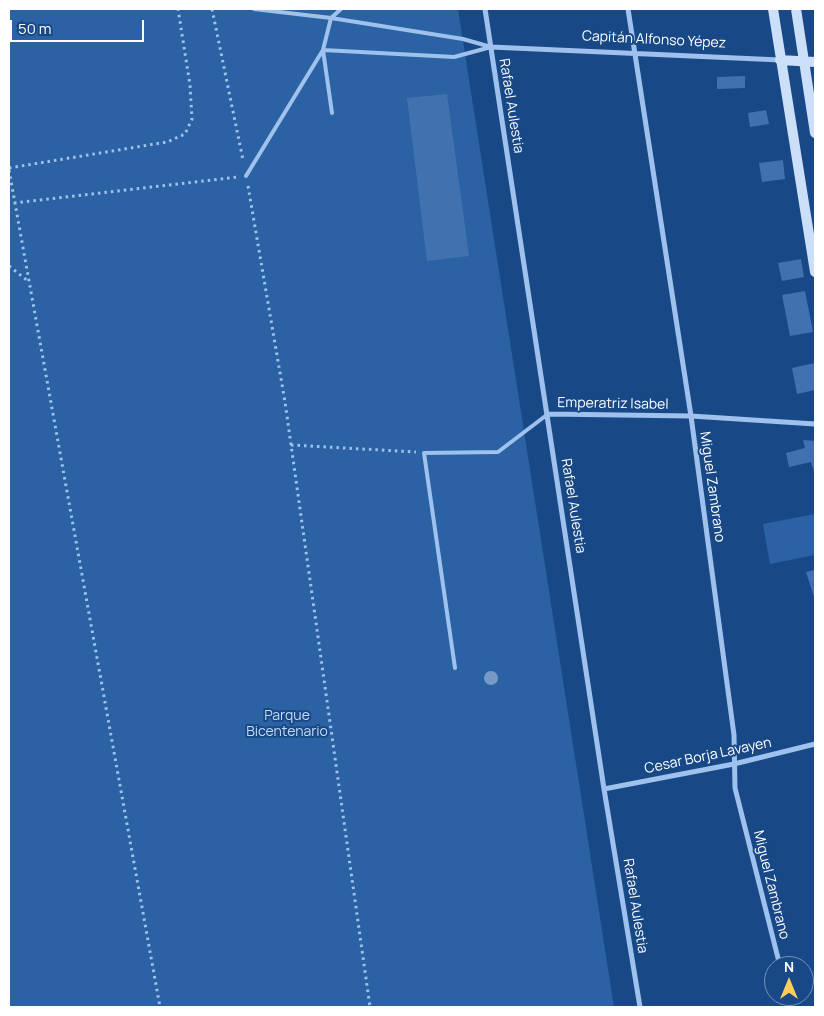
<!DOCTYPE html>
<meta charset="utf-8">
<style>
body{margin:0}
#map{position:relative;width:824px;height:1016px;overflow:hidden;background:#184986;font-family:Manrope,sans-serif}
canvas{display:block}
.frame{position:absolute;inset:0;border:10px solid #fff;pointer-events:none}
.north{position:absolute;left:764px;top:956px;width:50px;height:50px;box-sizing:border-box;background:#184986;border:1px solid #7492b6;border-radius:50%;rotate:0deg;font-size:14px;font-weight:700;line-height:20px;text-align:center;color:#fff}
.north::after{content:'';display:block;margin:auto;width:18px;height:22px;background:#ffce5a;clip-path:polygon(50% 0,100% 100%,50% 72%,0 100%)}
.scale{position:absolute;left:10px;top:20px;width:134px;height:22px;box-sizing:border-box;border:2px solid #fff;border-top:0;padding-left:6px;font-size:15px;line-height:18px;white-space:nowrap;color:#fff;-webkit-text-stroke:4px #184986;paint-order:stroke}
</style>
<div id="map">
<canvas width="824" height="1016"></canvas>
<div class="frame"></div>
<div class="north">N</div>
<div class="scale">50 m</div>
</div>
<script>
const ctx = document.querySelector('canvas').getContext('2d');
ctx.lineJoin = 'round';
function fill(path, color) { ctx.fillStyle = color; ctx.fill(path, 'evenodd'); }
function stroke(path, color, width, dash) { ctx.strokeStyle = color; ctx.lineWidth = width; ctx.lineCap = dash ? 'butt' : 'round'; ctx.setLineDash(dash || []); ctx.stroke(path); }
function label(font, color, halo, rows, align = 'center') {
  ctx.font = font + ' Manrope,sans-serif'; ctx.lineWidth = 4; ctx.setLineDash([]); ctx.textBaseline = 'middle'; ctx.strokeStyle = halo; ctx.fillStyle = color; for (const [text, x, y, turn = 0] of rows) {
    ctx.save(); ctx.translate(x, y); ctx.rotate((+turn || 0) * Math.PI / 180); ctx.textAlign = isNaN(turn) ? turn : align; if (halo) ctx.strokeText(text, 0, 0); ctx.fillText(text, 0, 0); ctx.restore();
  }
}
const green = new Path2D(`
 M9 9H458L614 1007H9Z
 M815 514V555L770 564 763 524Z`);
const building = new Path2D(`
 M745 76V88L717 89V77Z
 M447 94 469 256 427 261 407 98Z
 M766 110 769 124 750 127 748 113Z
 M783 160 785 179 762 182 759 163Z
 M801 259 804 277 782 281 778 263Z
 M805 291 813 332 790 336 782 295Z
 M815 363V390L797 394 792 368Z
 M803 440 815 441V475L811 462 789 467 786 453 805 448Z
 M815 570V600L806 572Z`);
const path = new Path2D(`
 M212 9 243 160
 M9 168 167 142 185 134 192 119 190 85 178 9
 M9 170 160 1007
 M248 186 285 402 370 1007
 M14 203 238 177
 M9 266 28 281
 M291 445 416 452`);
const lane = new Path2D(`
 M254 9 331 18 463 39 491 47
 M332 113 323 50 331 18 341 9
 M246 176 323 50 454 57 491 47
 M455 668 424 453 498 452 548 414`);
const street = new Path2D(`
 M485 9 604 789 640 1007
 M628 9 691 416 734 735 735 788 780 966
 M491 47 780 60
 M548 414 691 416 815 424
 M604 789 734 764 815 744
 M787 996 790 1007`);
const secondary = new Path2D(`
 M773 9 815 272
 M796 9 815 133
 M780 60 815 62`);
const trees = [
 [491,678]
];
const streetNames = [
 ["Capitán Alfonso Yépez",654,40,3],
 ["Rafael Aulestia",511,106,81],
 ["Emperatriz Isabel",613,404,1],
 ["Miguel Zambrano",712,487,82],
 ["Rafael Aulestia",573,506,81],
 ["Cesar Borja Lavayen",708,756,-12],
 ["Miguel Zambrano",771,885,76],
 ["Rafael Aulestia",635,906,81]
];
const parkNames = [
 ["Parque",287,716],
 ["Bicentenario",287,732]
];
fill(green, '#2b62a4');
fill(building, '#4172af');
stroke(path, '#9ec2ed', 3, [2.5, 4]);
stroke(lane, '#9ec2ed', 4);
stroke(street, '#9ec2ed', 5);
stroke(secondary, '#cbdff9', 10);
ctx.fillStyle = '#769ac5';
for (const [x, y] of trees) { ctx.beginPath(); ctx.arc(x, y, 7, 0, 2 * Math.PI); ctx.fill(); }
label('14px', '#fff', '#184986', streetNames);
label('14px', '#c3dcf9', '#184986', parkNames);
</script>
